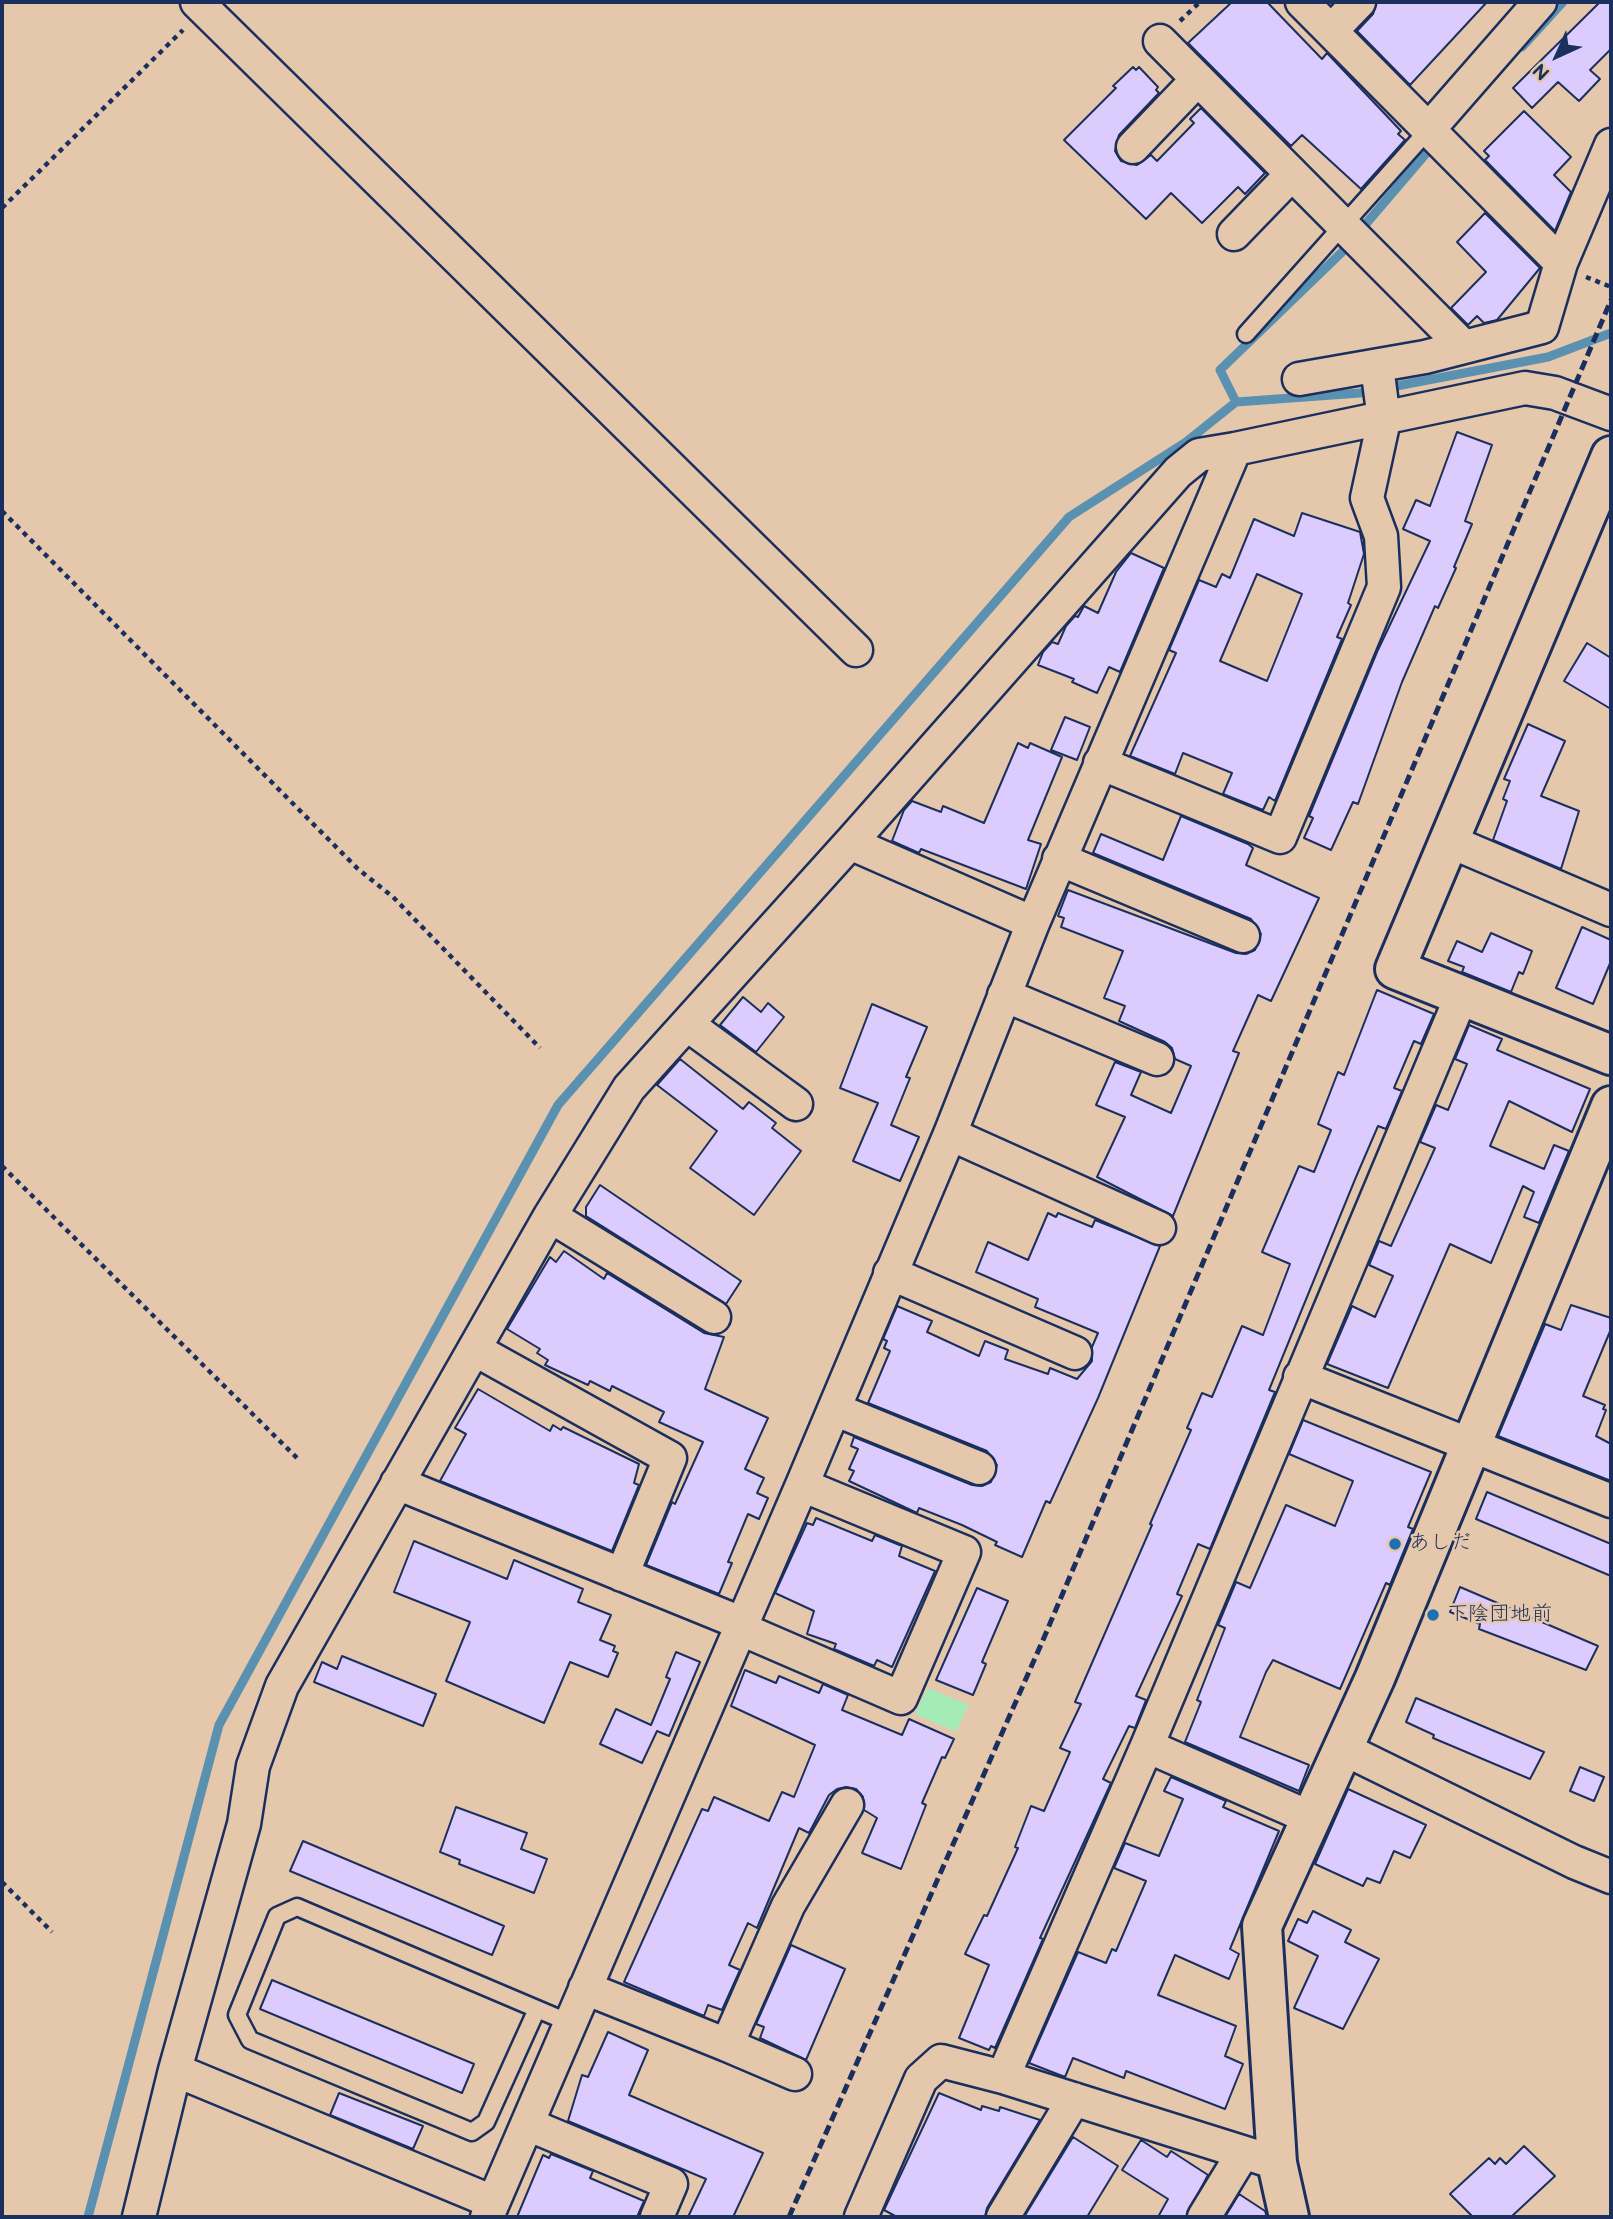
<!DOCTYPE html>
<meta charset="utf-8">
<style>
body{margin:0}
#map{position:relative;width:1613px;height:2219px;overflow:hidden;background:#e5c8ac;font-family:"Balsamiq Sans",sans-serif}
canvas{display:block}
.frame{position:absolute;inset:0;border:4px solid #1b2f5e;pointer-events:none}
.north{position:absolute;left:1522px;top:21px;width:70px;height:70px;-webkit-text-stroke:5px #e5c8ac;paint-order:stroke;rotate:225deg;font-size:19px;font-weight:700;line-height:28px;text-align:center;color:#1b2f5e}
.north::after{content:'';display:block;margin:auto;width:24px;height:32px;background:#1b2f5e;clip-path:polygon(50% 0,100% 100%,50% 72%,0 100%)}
</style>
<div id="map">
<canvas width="1613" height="2219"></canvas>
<div class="frame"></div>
<div class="north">N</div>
</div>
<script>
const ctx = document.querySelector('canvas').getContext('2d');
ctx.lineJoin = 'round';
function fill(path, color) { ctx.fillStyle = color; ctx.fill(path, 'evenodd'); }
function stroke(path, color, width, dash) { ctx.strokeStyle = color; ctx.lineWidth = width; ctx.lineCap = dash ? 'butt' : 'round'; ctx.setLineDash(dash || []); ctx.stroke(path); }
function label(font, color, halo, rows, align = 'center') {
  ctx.font = font + ' "Balsamiq Sans","Klee One",sans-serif'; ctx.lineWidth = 5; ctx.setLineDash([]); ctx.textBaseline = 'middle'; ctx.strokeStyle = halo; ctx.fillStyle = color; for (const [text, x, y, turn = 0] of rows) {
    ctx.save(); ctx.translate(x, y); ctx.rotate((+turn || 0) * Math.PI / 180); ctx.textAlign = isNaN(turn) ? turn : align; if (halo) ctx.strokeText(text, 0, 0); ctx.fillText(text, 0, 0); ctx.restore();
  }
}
const green = new Path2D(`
 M928 1688 969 1705 956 1732 915 1714Z`);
const stream = new Path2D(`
 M1522 47 1563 2
 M1236 402 1220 370 1341 253 1435 143
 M88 2217 219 1725 558 1105 1069 517 1186 442 1236 402 1360 393 1548 357 1611 333`);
const building = new Path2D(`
 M1232 2H1267L1322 59 1327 53 1401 131 1398 134 1405 140 1361 189 1302 135 1291 146 1188 43Z
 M1377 2H1487L1410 85 1357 31 1373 14Z
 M1600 2H1611V49L1590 70 1600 79 1579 101 1558 82 1532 108 1513 88Z
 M1133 67 1136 70 1139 67 1158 87 1156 90 1159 93 1119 135 1115 151 1121 161 1137 165 1151 155 1157 161 1194 123 1190 119 1201 108 1265 173 1245 194 1238 187 1202 223 1171 193 1146 219 1064 140 1116 88 1113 86Z
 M1524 111 1571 157 1554 175 1571 192 1555 231 1485 160 1489 156 1484 151Z
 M1485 213 1540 268 1497 320 1484 323 1477 316 1468 325 1451 308 1486 272 1457 242Z
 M1457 432 1492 445 1465 521 1472 524 1454 567 1456 568 1438 608 1435 606 1402 682 1358 804 1353 802 1331 850 1304 838 1313 818 1309 816 1377 652 1430 541 1403 529 1416 500 1430 506Z
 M1302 513 1360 532 1364 554 1348 603 1351 605 1337 637 1342 639 1275 801 1269 797 1263 810 1223 794 1232 773 1183 753 1175 774 1130 756 1176 653 1169 650 1199 580 1216 587 1222 574 1230 578 1254 519 1294 536ZM1257 574 1302 594 1267 681 1220 661Z
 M1131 553 1164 568 1120 672 1109 667 1097 693 1072 682 1074 679 1038 665 1043 652 1052 642 1058 644 1066 626 1075 616 1078 617 1084 606 1098 613 1116 572Z
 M1587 643 1611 658V709L1564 681Z
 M1065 717 1090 727 1077 760 1051 750Z
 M1528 724 1565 741 1541 796 1579 811 1561 869 1493 840 1507 801 1503 799 1510 781 1504 779Z
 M1018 743 1028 748 1030 743 1062 757 1028 840 1041 844 1026 889 921 849 919 853 892 841 904 810 912 801 941 812 943 806 984 823Z
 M1181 816 1248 844 1253 848 1246 865 1319 898 1271 1001 1258 995 1233 1051 1239 1053 1173 1216 1097 1177 1125 1117 1096 1105 1115 1062 1141 1072 1131 1095 1171 1113 1191 1066 1175 1059 1172 1048 1165 1042 1119 1021 1125 1006 1104 998 1123 951 1061 927 1064 918 1058 916 1068 890 1236 953 1246 954 1255 950 1261 934 1251 919 1093 853 1101 834 1163 860Z
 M1582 927 1611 940V961L1593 1004 1556 988Z
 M1491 933 1532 951 1523 974 1519 972 1511 992 1462 972 1464 967 1448 961 1457 941 1482 952Z
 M1377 990 1434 1014 1421 1044 1414 1041 1394 1088 1402 1091 1386 1129 1378 1126 1356 1177 1269 1390 1275 1392 1210 1549 1198 1544 1177 1594 1182 1596 1136 1696 1146 1700 1135 1728 1129 1726 1103 1779 1111 1783 1040 1938 1043 1939 995 2048 991 2046 989 2050 959 2038 989 1965 965 1954 984 1915 987 1916 1018 1848 1015 1847 1031 1806 1044 1811 1070 1752 1060 1748 1081 1704 1075 1702 1152 1525 1150 1524 1191 1430 1187 1428 1202 1393 1212 1397 1242 1326 1263 1335 1290 1264 1262 1252 1299 1166 1314 1172 1331 1130 1318 1124 1338 1072 1344 1075Z
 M743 997 761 1012 768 1003 784 1017 756 1052 720 1025Z
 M872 1004 927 1027 906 1077 910 1078 891 1125 919 1137 900 1181 853 1161 878 1103 840 1088Z
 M1469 1025 1502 1039 1497 1050 1590 1089 1572 1132 1509 1101 1490 1146 1544 1169 1554 1145 1569 1151 1539 1223 1524 1217 1534 1192 1523 1186 1491 1263 1450 1244 1388 1388 1327 1364 1352 1306 1375 1317 1393 1276 1369 1265 1379 1241 1391 1246 1435 1148 1420 1142 1436 1105 1448 1110 1467 1064 1455 1059Z
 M680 1059 743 1109 749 1102 776 1123 772 1128 801 1151 754 1215 690 1168 717 1131 657 1085Z
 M600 1185 741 1281 726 1304 586 1216V1207Z
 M1048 1213 1056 1217 1058 1213 1092 1227 1095 1220 1160 1246 1098 1398 1050 1503 1046 1501 1022 1557 995 1545 997 1542 962 1525 919 1508 917 1513 849 1481 854 1471 849 1469 858 1449 851 1446 854 1437 972 1485 982 1486 991 1482 997 1465 987 1451 868 1403 890 1351 884 1348 887 1341 883 1339 897 1306 932 1321 927 1332 979 1356 985 1341 1008 1350 1005 1359 1048 1374 1050 1368 1077 1379 1092 1361V1347L1098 1333 1035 1307 1038 1299 976 1272 988 1242 1028 1260Z
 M564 1251 604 1279 607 1273 704 1333 724 1337 705 1389 768 1418 745 1469 764 1478 757 1493 768 1498 759 1519 748 1514 728 1562 732 1563 719 1594 646 1565 672 1502 675 1504 703 1442 659 1422 664 1412 612 1386 610 1391 590 1381 588 1385 545 1365 548 1360 537 1353 540 1349 507 1329 550 1257 556 1262Z
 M1571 1305 1611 1318V1329L1583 1396 1605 1405 1603 1409 1606 1410 1596 1436 1611 1444V1481L1498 1436 1545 1324 1561 1330Z
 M478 1389 550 1431 553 1425 561 1430 563 1427 639 1464 634 1483 639 1485 612 1551 440 1481 466 1434 455 1428Z
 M1303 1420 1431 1472 1408 1527 1413 1529 1390 1585 1386 1583 1340 1689 1273 1660 1266 1672 1240 1737 1309 1765 1299 1791 1185 1742 1201 1702 1197 1700 1225 1628 1218 1625 1236 1582 1250 1588 1286 1505 1335 1526 1353 1481 1289 1454Z
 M1487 1492 1611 1544V1576L1476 1519Z
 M816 1518 872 1541 875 1535 902 1546 899 1556 935 1571 892 1667 877 1660 874 1666 834 1649 836 1644 807 1634 814 1611 775 1593 807 1523 813 1525Z
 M414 1541 507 1579 514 1560 583 1589 578 1602 611 1615 600 1640 615 1646 613 1651 618 1653 608 1677 570 1662 544 1723 446 1681 470 1622 394 1592Z
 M1460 1587 1598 1646 1586 1670 1479 1629 1480 1624 1450 1612Z
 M977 1588 1008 1601 982 1662 986 1664 973 1695 936 1680Z
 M676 1652 700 1662 669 1736 657 1731 642 1763 600 1744 616 1709 651 1725 670 1679 666 1677Z
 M342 1656 436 1694 423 1726 314 1682 322 1662 337 1669Z
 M745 1670 776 1683 779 1676 819 1693 823 1684 848 1695 842 1710 902 1735 909 1719 954 1739 945 1758 942 1757 922 1803 926 1805 901 1869 862 1853 877 1818 864 1810 863 1797 856 1789 846 1787 837 1789 829 1795 809 1833 799 1828 757 1928 748 1923 729 1965 740 1970 722 2010 708 2005 704 2016 624 1982 702 1809 708 1811 714 1797 769 1821 782 1792 794 1797 815 1745 731 1706Z
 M1416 1698 1544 1752 1530 1779 1433 1738 1434 1735 1406 1722Z
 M1580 1767 1604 1777 1594 1801 1570 1791Z
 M1171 1777 1226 1801 1223 1807 1279 1831 1230 1949 1239 1954 1229 1979 1175 1955 1158 1995 1236 2026 1225 2056 1243 2064 1225 2109 1126 2071 1124 2078 1073 2058 1065 2077 1029 2063 1078 1952 1106 1963 1112 1949 1116 1951 1146 1881 1114 1868 1125 1843 1159 1856 1183 1799 1164 1791Z
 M1348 1789 1426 1825 1410 1858 1394 1851 1380 1883 1367 1878 1363 1886 1315 1864Z
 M456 1807 527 1833 521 1849 547 1859 534 1893 459 1864 460 1860 440 1852Z
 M303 1841 504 1926 492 1955 290 1871Z
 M1313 1911 1351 1930 1345 1942 1379 1959 1343 2029 1294 2008 1318 1956 1288 1941 1298 1919 1307 1923Z
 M791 1945 845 1969 806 2060 760 2038 764 2027 756 2024Z
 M272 1980 474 2064 462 2093 260 2009Z
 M608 2032 648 2050 629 2095 763 2153 733 2217H688L706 2179 568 2121 582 2075 588 2077Z
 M339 2093 423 2126 413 2149 330 2115Z
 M939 2093 981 2110 982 2106 999 2111 1000 2107 1040 2120 987 2208 985 2217H897L884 2210Z
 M1073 2137 1118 2166 1087 2217H1024Z
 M1141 2140 1167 2157 1171 2151 1208 2175 1186 2217H1158L1168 2199 1122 2170Z
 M1524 2146 1555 2176 1511 2217H1473L1450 2194 1489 2158 1495 2164 1500 2158 1506 2164Z
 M551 2154 593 2171 590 2178 644 2201 637 2217H517L543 2155 549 2158Z
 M1239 2194 1265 2211 1267 2217H1225Z`);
const path = new Path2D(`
 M1180 21 1200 2
 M2 208 183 30
 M1586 277 1611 287
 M2 511 358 869 393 897 540 1048
 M2 1166 297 1458
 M2 1882 52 1932`);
const lane = new Path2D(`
 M1246 334 1429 129
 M537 2009 486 2122 472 2132 250 2040 237 2015 277 1916 297 1907 570 2023`);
const street = new Path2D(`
 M197 2 856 650
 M1302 2 1561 263
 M1331 31 1359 2
 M1160 41 1464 347
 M1429 129 1540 2
 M1133 147 1198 79
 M1234 234 1292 174
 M1299 379 1425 357 1542 327 1561 263 1611 145
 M1100 763 1280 837 1384 587 1381 536 1367 498 1384 420 1377 366
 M1449 841 1611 910
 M1059 859 1243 936
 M1033 923 850 843 1178 472 1199 455 1235 449
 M1004 995 1157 1059
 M688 1025 796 1104
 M950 1134 1159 1228
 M550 1216 714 1317
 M890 1273 1075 1353
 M474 1349 670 1458 622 1575
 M1300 1377 1611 1501
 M834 1409 979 1468
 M397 1483 741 1623
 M739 1628 901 1698 964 1552 802 1485
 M1147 1746 1311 1818
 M1342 1748 1574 1862 1611 1877
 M585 1988 727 2045 788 1906 847 1805
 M727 2045 795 2074
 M175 2070 493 2202
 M1003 2077 1147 1746 1461 997
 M527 2124 671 2184 657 2217
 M139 2217 175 2070 244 1824 253 1766 282 1686 550 1216 629 1088 850 843
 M487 2217 802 1485 950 1134 1033 923 1235 449 1525 388 1555 393 1611 414
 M861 2217 921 2079 941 2061 1003 2077 1277 2163
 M1003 2217 1074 2099
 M1204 2217 1243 2153`);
const secondary = new Path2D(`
 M1611 456 1395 969 1611 1055
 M1289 2217 1277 2163 1262 1926 1375 1678 1611 1106`);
const rail = new Path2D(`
 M789 2217 1043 1640 1611 300`);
const markers = [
 [1395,1544,7,"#1f6fb2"],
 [1433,1615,7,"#1f6fb2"]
];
const poiNames = [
 ["あしだ",1409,1544],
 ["下陰団地前",1447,1615]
];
fill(green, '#a4ebb8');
stroke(stream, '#5b91b0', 9);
fill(building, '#dcccfd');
stroke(building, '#1b2f5e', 2);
stroke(lane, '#1b2f5e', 21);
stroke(street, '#1b2f5e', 37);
stroke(secondary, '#1b2f5e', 44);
stroke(path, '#1b2f5e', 4.5, [5, 5]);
stroke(lane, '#e5c8ac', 16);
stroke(street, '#e5c8ac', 32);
stroke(secondary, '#e5c8ac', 38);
stroke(rail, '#1b2f5e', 5, [10, 5]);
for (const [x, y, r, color] of markers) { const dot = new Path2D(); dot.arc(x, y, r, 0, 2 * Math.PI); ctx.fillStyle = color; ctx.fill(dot); stroke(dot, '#e5c8ac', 2.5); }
label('21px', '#1b2f5e', '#e5c8ac', poiNames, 'left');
</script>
